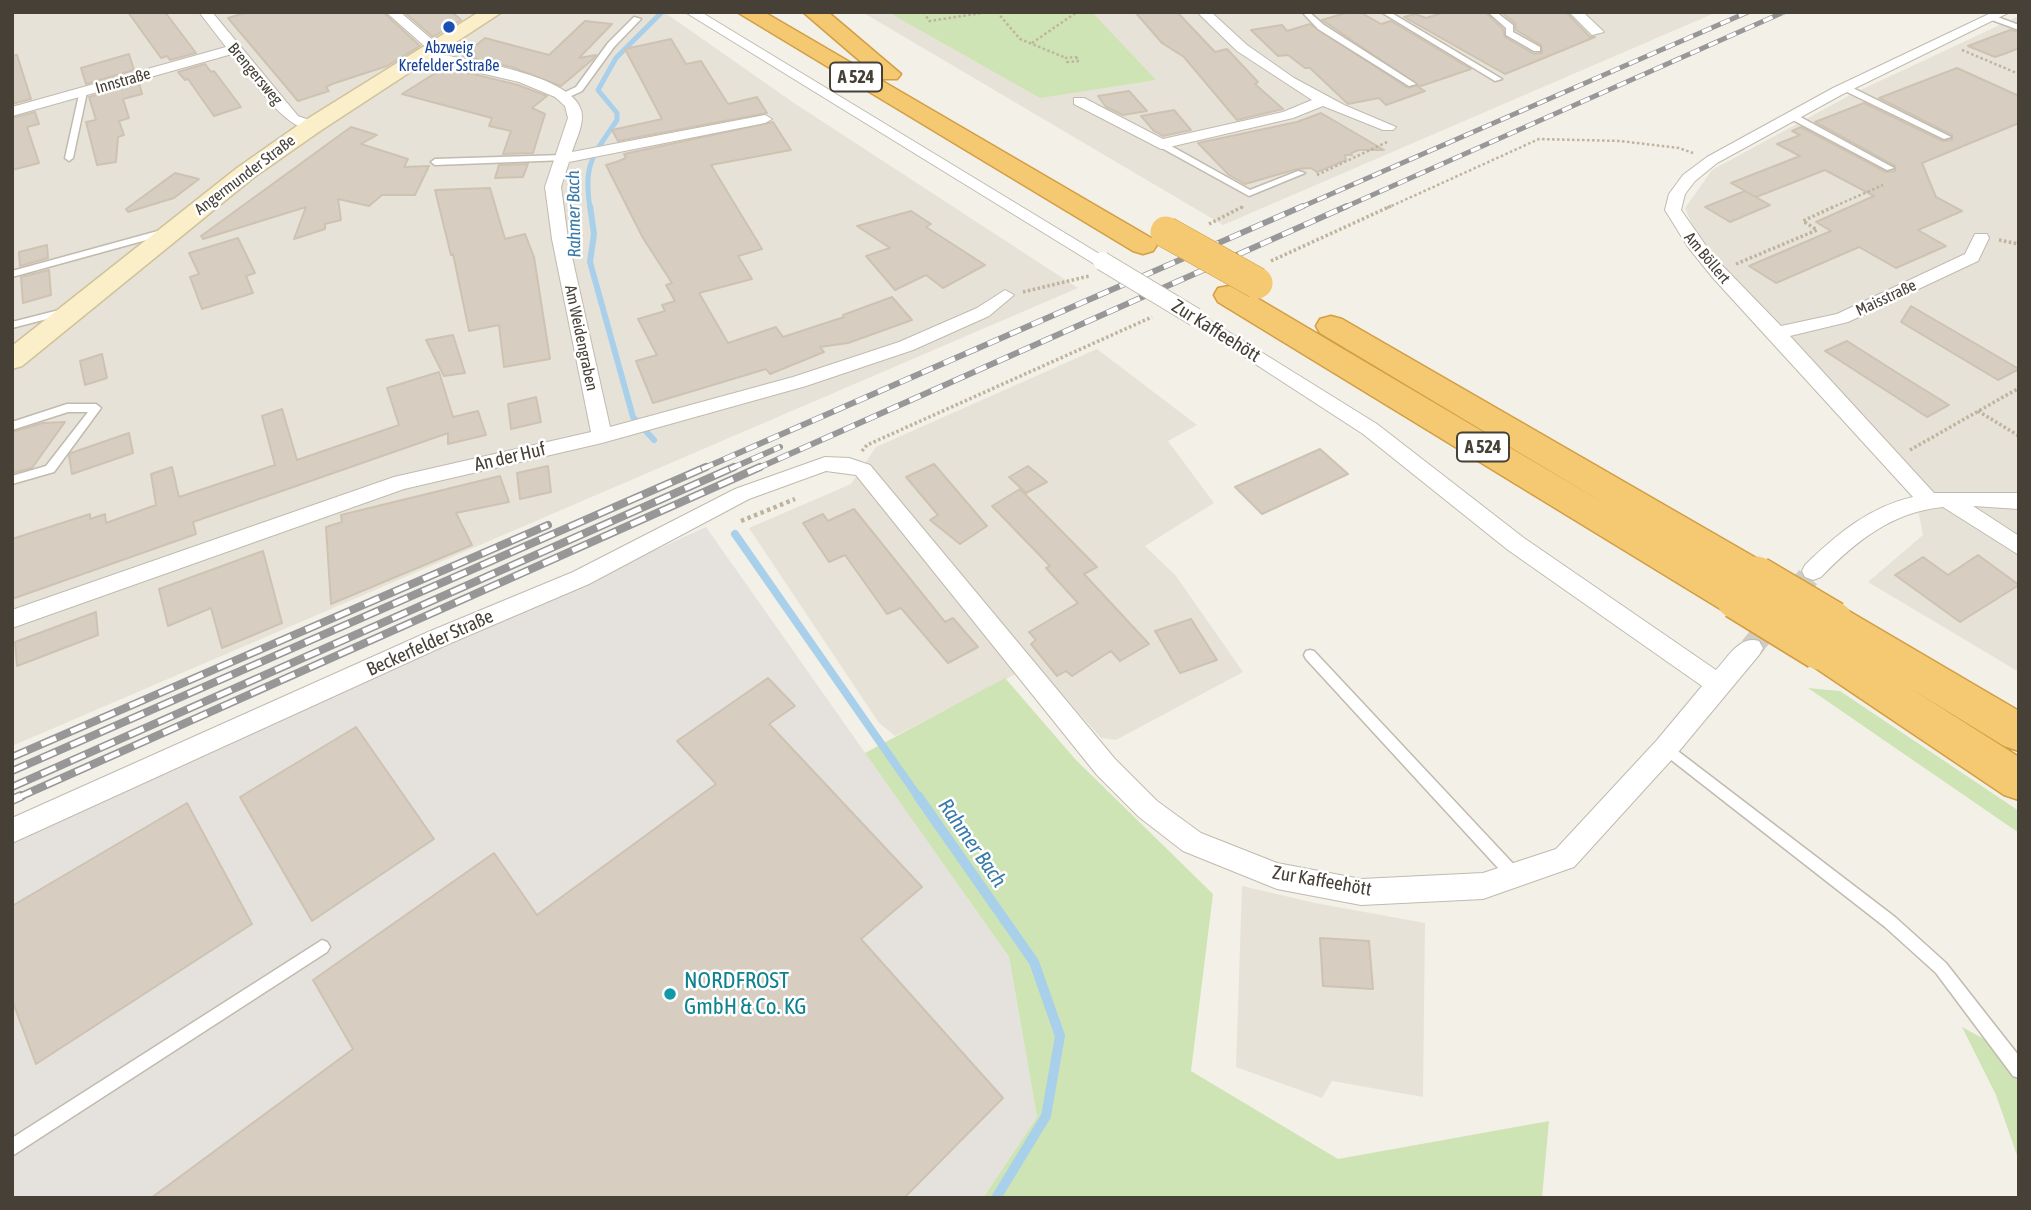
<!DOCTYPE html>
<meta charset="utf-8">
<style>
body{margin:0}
#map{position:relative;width:2031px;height:1210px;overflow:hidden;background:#f3f0e8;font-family:"Asap Condensed",sans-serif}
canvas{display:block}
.frame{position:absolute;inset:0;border:14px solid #464037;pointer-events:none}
</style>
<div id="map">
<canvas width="2031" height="1210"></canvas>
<div class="frame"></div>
</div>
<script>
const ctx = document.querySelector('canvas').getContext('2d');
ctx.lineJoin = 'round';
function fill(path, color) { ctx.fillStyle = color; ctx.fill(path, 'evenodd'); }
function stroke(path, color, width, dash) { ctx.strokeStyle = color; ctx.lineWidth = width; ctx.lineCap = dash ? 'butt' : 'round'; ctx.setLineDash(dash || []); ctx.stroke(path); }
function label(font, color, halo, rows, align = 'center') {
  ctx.font = font + ' "Asap Condensed",sans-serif'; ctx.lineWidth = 5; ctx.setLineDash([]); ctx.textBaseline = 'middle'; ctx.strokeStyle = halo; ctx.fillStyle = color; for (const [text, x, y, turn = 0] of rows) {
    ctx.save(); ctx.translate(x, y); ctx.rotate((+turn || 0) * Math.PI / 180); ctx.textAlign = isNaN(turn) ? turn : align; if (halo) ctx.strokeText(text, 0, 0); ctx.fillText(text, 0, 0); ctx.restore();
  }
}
const residential = new Path2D(`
 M12 12H664L794 103 1078 288 12 746Z
 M862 12H1717L1223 225Z
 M2019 16V672L1868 582 1923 535 1911 474 1699 241 1685 208 1712 170 1852 94Z
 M1097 349 1197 425 1168 441 1214 503 1145 546 1176 576 1243 672 1116 740 1101 738 1035 664 895 736 879 723 749 528 851 484 876 447Z
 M1242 886 1315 903 1425 923 1423 1097 1332 1081 1322 1098 1236 1067Z`);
const industrial = new Path2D(`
 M706 527 1009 957 1037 1117 983 1198H12V842Z`);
const green = new Path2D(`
 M888 12H1092L1156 80 1040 98Z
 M1005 678 1076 760 1213 894 1191 1071 1338 1159 1549 1121 1542 1198H983L1037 1117 1009 957 865 753Z
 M1808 688 1840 691 2019 811V833Z
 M1962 1027 2019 1058V1161L1996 1095Z`);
const streamFar3 = new Path2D(`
 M590 208C583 163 593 156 617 120V113L598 90 616 58 662 12`);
const streamFar2 = new Path2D(`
 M590 206 594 234 590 262 633 417 654 440`);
const streamFar1 = new Path2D(`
 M735 534 919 798`);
const stream = new Path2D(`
 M918 796 1034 962 1060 1036 1046 1116 996 1198`);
const building = new Path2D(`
 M128 12H165L196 53 170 60 167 56 161 58Z
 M248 12H383L420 46 387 66 332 84 326 87 329 91 298 101 228 18Z
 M404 12H452L461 20 433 37Z
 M1135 12H1177L1215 52 1227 49 1258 82 1255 84 1283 109 1237 120 1184 57 1162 43Z
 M1349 12H1360L1381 24 1391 21 1471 69 1418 87 1425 91 1386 105 1379 98 1348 104 1310 68H1305L1288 55 1278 56 1251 30 1282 25 1287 31 1310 24 1408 88 1418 85 1322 20Z
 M1445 12H1485L1503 29 1505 37 1534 54 1542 53 1541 45 1516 30 1515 23 1501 12H1566L1590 37H1595L1505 74 1404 17 1415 14 1426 18Z
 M585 21 612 24 579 58 596 55 592 60 561 86 511 67 463 56 485 38 549 55Z
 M2010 30 2019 32V48L2004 54 1995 57 1968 46Z
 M671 39 686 64 701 61 728 104 757 97 767 113 618 141 612 130 662 119 625 49Z
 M129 54 134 70 86 84 81 68Z
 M17 55 31 99 12 104V56Z
 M205 64 211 72 214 71 241 107 214 116 188 79 185 80 178 72Z
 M445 67 518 85 547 96 532 108 545 114 533 153 503 154 511 131 489 126 492 118 402 94Z
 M1957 68 2019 96V123L1922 163 1936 197 1962 211 1918 230 1946 246 1896 268 1859 247 1776 283 1749 266 1831 231 1816 222 1874 196 1825 170 1756 197 1731 183 1800 156 1777 144 1800 135 1792 131 1801 127 1886 172 1895 171V166L1815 122 1864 103 1943 141 1952 140V135L1879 98Z
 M139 83 142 94 123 99 129 118 119 121 124 135 118 137 116 162 97 165 86 122 96 120 89 97Z
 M1129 91 1147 111 1123 115 1106 107 1098 96Z
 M1174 110 1191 130 1163 136 1154 131 1141 116Z
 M35 112 39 124 27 127 39 163 12 170V118Z
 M1321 113 1384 150H1359L1351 153 1352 155H1345L1346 160 1317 172 1311 168 1297 169 1245 184 1229 175 1198 143 1297 122Z
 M773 122 791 150 711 165 762 249 738 256 752 279 699 293 728 343 776 327 783 337 844 317 843 315 892 297 912 320 848 343 820 347 824 352 770 374 766 369 653 403 636 361 657 355 638 319 665 311 662 305 675 301 666 285 672 283 643 238 606 165 619 161 626 158 624 154Z
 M351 127 377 135 361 144 408 159 404 167 429 166 415 195H382L369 206 338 199 341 220 325 224V229L294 239 306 207 203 239 201 236Z
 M528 164 523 177 495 178 499 165Z
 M175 173 199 179 174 198 128 212 126 209Z
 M490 188 505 239 525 234 534 257 550 359 504 367 499 325 469 331 453 254 451 255 435 190Z
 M1745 191 1770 205 1730 222 1705 207Z
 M911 211 931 224 926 227 985 265 943 288 926 275 895 290 866 256 890 248 857 226Z
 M238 238 255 273 246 276 253 293 202 309 190 277 199 274 189 253Z
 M47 245 48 258 20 266 19 252Z
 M49 270 51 295 23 303 21 277Z
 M1911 306 2019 369 1998 380 1901 322Z
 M453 335 465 373 444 376 426 340Z
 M1847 341 1907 379 1949 405 1927 417 1825 351Z
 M102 354 107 378 85 385 80 361Z
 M439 372 453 417 478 411 486 435 448 444V433L193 522 196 534 12 599V539L90 514V519L105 514 106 523 156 505 151 474 172 467 179 497 275 465 262 416 282 409 297 460 399 425 387 388Z
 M536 397 541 422 511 429 508 404Z
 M65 422 32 468 12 473V432L43 423Z
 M129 433 133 453 72 474 69 456 71 453Z
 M1320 449 1348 474 1262 514 1235 487Z
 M934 464 987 526 960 544 930 520 938 515 906 477Z
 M548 466 551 492 520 499 517 473Z
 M1028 466 1047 482 1026 493 1009 477Z
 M500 476 509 502 456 513 472 545 331 604 326 527 342 522 341 515Z
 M1020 489 1097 567 1084 574 1149 644 1120 661 1111 651 1072 676 1066 671 1057 676 1031 644 1036 640 1029 632 1078 603 1046 568 1050 566 992 506Z
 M854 509 945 622 953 618 978 647 948 663 901 608 887 614 845 555 829 562 803 523 823 514 828 521Z
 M263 551 282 623 222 648 211 608 168 626 159 589Z
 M1978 555 2019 585 1960 622 1895 575 1923 557 1948 575Z
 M96 612 98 635 17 666 15 642Z
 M1191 619 1217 660 1180 673 1155 631Z
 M768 678 795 706 769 724 922 887 861 939 1003 1098 904 1198H151L353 1049 313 980 494 853 537 915 716 784 677 741Z
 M356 727 434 839 312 921 240 797Z
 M187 803 252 924 36 1064 12 1000V906Z
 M1320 938 1369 941 1373 989 1323 986Z`);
const streetTunnel = new Path2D(`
 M1751 648 1813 571`);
const pathFar2 = new Path2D(`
 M924 12 929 21 989 12
 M997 12 1020 39 1066 58
 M1032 43 1077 12
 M1962 50 2019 74
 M1076 57 1079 61 1067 62 1066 58Z
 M1317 175 1387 142
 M1241 208 1245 206
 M1387 208 1539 139 1620 141 1679 148 1693 153
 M1831 208 1883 185`);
const pathFar1 = new Path2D(`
 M1209 224 1244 206
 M1999 240 2019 244
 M1271 261 1391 206
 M1736 264 1817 230 1803 221 1835 206
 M1023 292 1089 276
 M1978 411 2019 436
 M1910 450 2019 388
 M862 451 867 445 1152 317`);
const path = new Path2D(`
 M741 521 795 499`);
const lane = new Path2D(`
 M1302 12H1309L1324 25 1416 84 1409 86 1318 29Z
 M1381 12H1390L1502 79 1495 81Z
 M1488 12H1496L1513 25V32L1540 47V51H1534L1506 35V28Z
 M1992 15 2019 25V30L1989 19 1988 17Z
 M634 17 641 19 614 47 582 91 567 98H561V94L576 87 608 43Z
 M1843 86H1849L1951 137 1944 139 1843 90Z
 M80 90 87 92 73 158 69 161 65 158Z
 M1789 114H1795L1894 168 1887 170 1789 118Z
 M1158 142H1164L1250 190 1298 171 1305 173 1249 196 1158 146Z
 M563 155 567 158 566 160 435 165 431 162 435 159Z
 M165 229 168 230V234L12 277V271Z
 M67 308 70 309V313L12 328V322Z
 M67 404H96L101 408 54 472 12 484V476L46 466 88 412H68L12 430V422Z
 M1310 650 1314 651 1520 871 1522 876 1520 881 1515 883 1510 881 1306 659 1304 655 1306 651Z
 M1666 742 1895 917 1946 963 2019 1056V1078L2013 1076 1936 973 1885 927 1661 752 1659 748 1661 744Z
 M322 940 327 942 330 947 327 952 12 1156V1138Z`);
const street = new Path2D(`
 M199 12H212L298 116 317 123V129C287 136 250 75 232 54L12 116V107L226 47Z
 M386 12H400L442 48 430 51Z
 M685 12H701L1111 261 1102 266 1096 265Z
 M1197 12H1211L1247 45 1294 78 1344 105 1396 127 1393 130H1383L1323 106 1293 118 1161 149 1074 104V98H1084L1163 139 1283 112 1312 100 1237 51Z
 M1569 12H1583L1604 32 1592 35Z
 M1993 12H2010L1843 94 1717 163 1695 181 1685 194 1681 210 1713 256 1781 326 1837 314 1965 254 1975 234H1987L1989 238 1978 261 1848 322 1790 336 1934 493H2019V509L1973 506 2019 536V555L1943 507C1892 512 1856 541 1821 577L1813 580 1805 577 1802 571 1805 565C1837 534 1869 507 1913 497L1713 278 1688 247 1665 210 1669 194 1683 175 1707 157 1833 88Z
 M422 51C456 58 571 73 581 110 585 123 576 139 572 152L765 115 772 119 765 123 569 162 561 187 568 239 610 427 793 377 899 342 977 308 1005 290 1014 295 989 316 913 350 806 386 602 443 404 489 12 628V610L394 477 591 432 552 239 545 187 568 118 565 106 555 97 519 82 417 58V52Z
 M1195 311 1377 424 1524 538 1716 670C1728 657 1740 635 1759 641L1763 648 1759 655 1675 756 1574 867 1483 899 1361 905 1277 889 1183 851 1139 817 1097 775 856 475 826 471 749 499 589 584 444 646 12 843V818L428 632 573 572 735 489 825 457 849 458 870 465 1115 759 1157 801 1201 833 1277 863 1361 879 1483 873 1556 849 1657 740 1702 686 1508 550 1363 434 1189 321 1186 317Z`);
const secondary = new Path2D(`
 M479 12H502L320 131 253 178 22 366 12 369V346L237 168 304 121Z`);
const highway = new Path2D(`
 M737 12H764L1153 239 1157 245 1153 251 1143 254 1133 251Z
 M803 12H828L901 74 897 79H881Z
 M1229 286 1240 288 1607 505 1320 333 1316 326 1320 319 1331 316 1342 319 1770 566 1776 576 1770 586 1757 591 1749 588 1755 599 1750 610 1736 614 1722 610 1218 302 1214 295 1218 288Z
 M1833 605 1847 610 2019 711V751L2004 746 1910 688 2019 757V800L2004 795 1805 661 1799 650 1805 639 1819 634 1826 636 1819 632 1814 621 1819 610Z`);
const railFar3 = new Path2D(`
 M1299 208 1748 12
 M1343 208 1784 12`);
const railFar2 = new Path2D(`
 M702 469 1303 206
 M730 469 780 447
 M756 469 1347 206`);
const railFar1 = new Path2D(`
 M12 757 548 525
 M12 771 706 467
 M12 787 734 467
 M17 798 760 467`);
const rail = new Path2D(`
 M12 800 21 796`);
const streetBridge = new Path2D(`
 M1102 261 1195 317`);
const highwayBridgeFar1 = new Path2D(`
 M1166 232 1257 283`);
const highwayBridge = new Path2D(`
 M1757 576 1833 621
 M1736 599 1819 650`);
const markers = [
 [449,27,7,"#1a4fb4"],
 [670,994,7,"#0f9aa8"]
];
const farTransitnames = [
 ["Abzweig",449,48],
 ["Krefelder Sstraße",449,66]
];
const farStreetnames = [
 ["Brengersweg",255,74,50],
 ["Innstraße",123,81,-16],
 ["Angermunder Straße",245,175,-37],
 ["Am Böllert",1707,258,50],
 ["Maisstraße",1886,298,-25],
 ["Am Weidengraben",581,338,78]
];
const shields = [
 [856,77,52],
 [1483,447,52]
];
const shieldNames = [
 ["A 524",856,77],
 ["A 524",1483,447]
];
const farWaternames = [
 ["Rahmer Bach",574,214,-91]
];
const streetNames = [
 ["Zur Kaffeehött",1216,331,32],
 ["An der Huf",510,457,-13],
 ["Beckerfelder Straße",430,643,-24],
 ["Zur Kaffeehött",1322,881,10]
];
const waterNames = [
 ["Rahmer Bach",972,843,55]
];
const nearCulturenames = [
 ["NORDFROST",684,981],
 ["GmbH & Co. KG",684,1007]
];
fill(residential, '#e7e2d7');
fill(industrial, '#e5e2dd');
fill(green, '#cfe4b4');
stroke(streamFar3, '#a9d0eb', 5);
stroke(streamFar2, '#a9d0eb', 6);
stroke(streamFar1, '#a9d0eb', 8);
stroke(stream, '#a9d0eb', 10);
fill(building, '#d7cec1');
stroke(building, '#cec3b2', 2);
stroke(streetTunnel, '#d0cdc5', 23, [23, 11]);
stroke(lane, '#c1baae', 3);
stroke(street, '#c1baae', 2);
stroke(secondary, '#d0c29b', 3);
stroke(highway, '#d39e42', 3);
stroke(pathFar2, '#bfb39e', 2.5, [2.5, 2.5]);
stroke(pathFar1, '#bfb39e', 3.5, [2.5, 2.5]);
stroke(path, '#bfb39e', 4.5, [3.5, 3.5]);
fill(lane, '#fff');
fill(street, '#fff');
fill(secondary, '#fbefca');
fill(highway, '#f4c972');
stroke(railFar3, '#979797', 5);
stroke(railFar2, '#979797', 6);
stroke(railFar1, '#979797', 8);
stroke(rail, '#979797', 10);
stroke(railFar3, '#fff', 3.5, [10]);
stroke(railFar2, '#fff', 4.5, [12]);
stroke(railFar1, '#fff', 5, [16]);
stroke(rail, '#fff', 7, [20]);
stroke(streetBridge, '#c1baae', 20, []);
stroke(highwayBridgeFar1, '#d39e42', 32, []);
stroke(highwayBridge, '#d39e42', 42, []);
stroke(streetBridge, '#fff', 18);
stroke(highwayBridgeFar1, '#f4c972', 31);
stroke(highwayBridge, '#f4c972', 39);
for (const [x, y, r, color] of markers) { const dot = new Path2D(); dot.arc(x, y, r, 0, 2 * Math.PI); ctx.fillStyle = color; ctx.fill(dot); stroke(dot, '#fff', 2.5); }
label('16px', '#164399', '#fff', farTransitnames);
label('16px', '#464037', '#fff', farStreetnames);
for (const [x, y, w] of shields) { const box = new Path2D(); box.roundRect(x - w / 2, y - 14.5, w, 29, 5); ctx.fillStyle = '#fff'; ctx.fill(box); stroke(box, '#464037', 2); }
label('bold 18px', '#464037', null, shieldNames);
label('italic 18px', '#377aab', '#fff', farWaternames);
label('19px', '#464037', '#fff', streetNames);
label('italic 21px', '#377aab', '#fff', waterNames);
label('23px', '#0d838f', '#fff', nearCulturenames, 'left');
</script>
